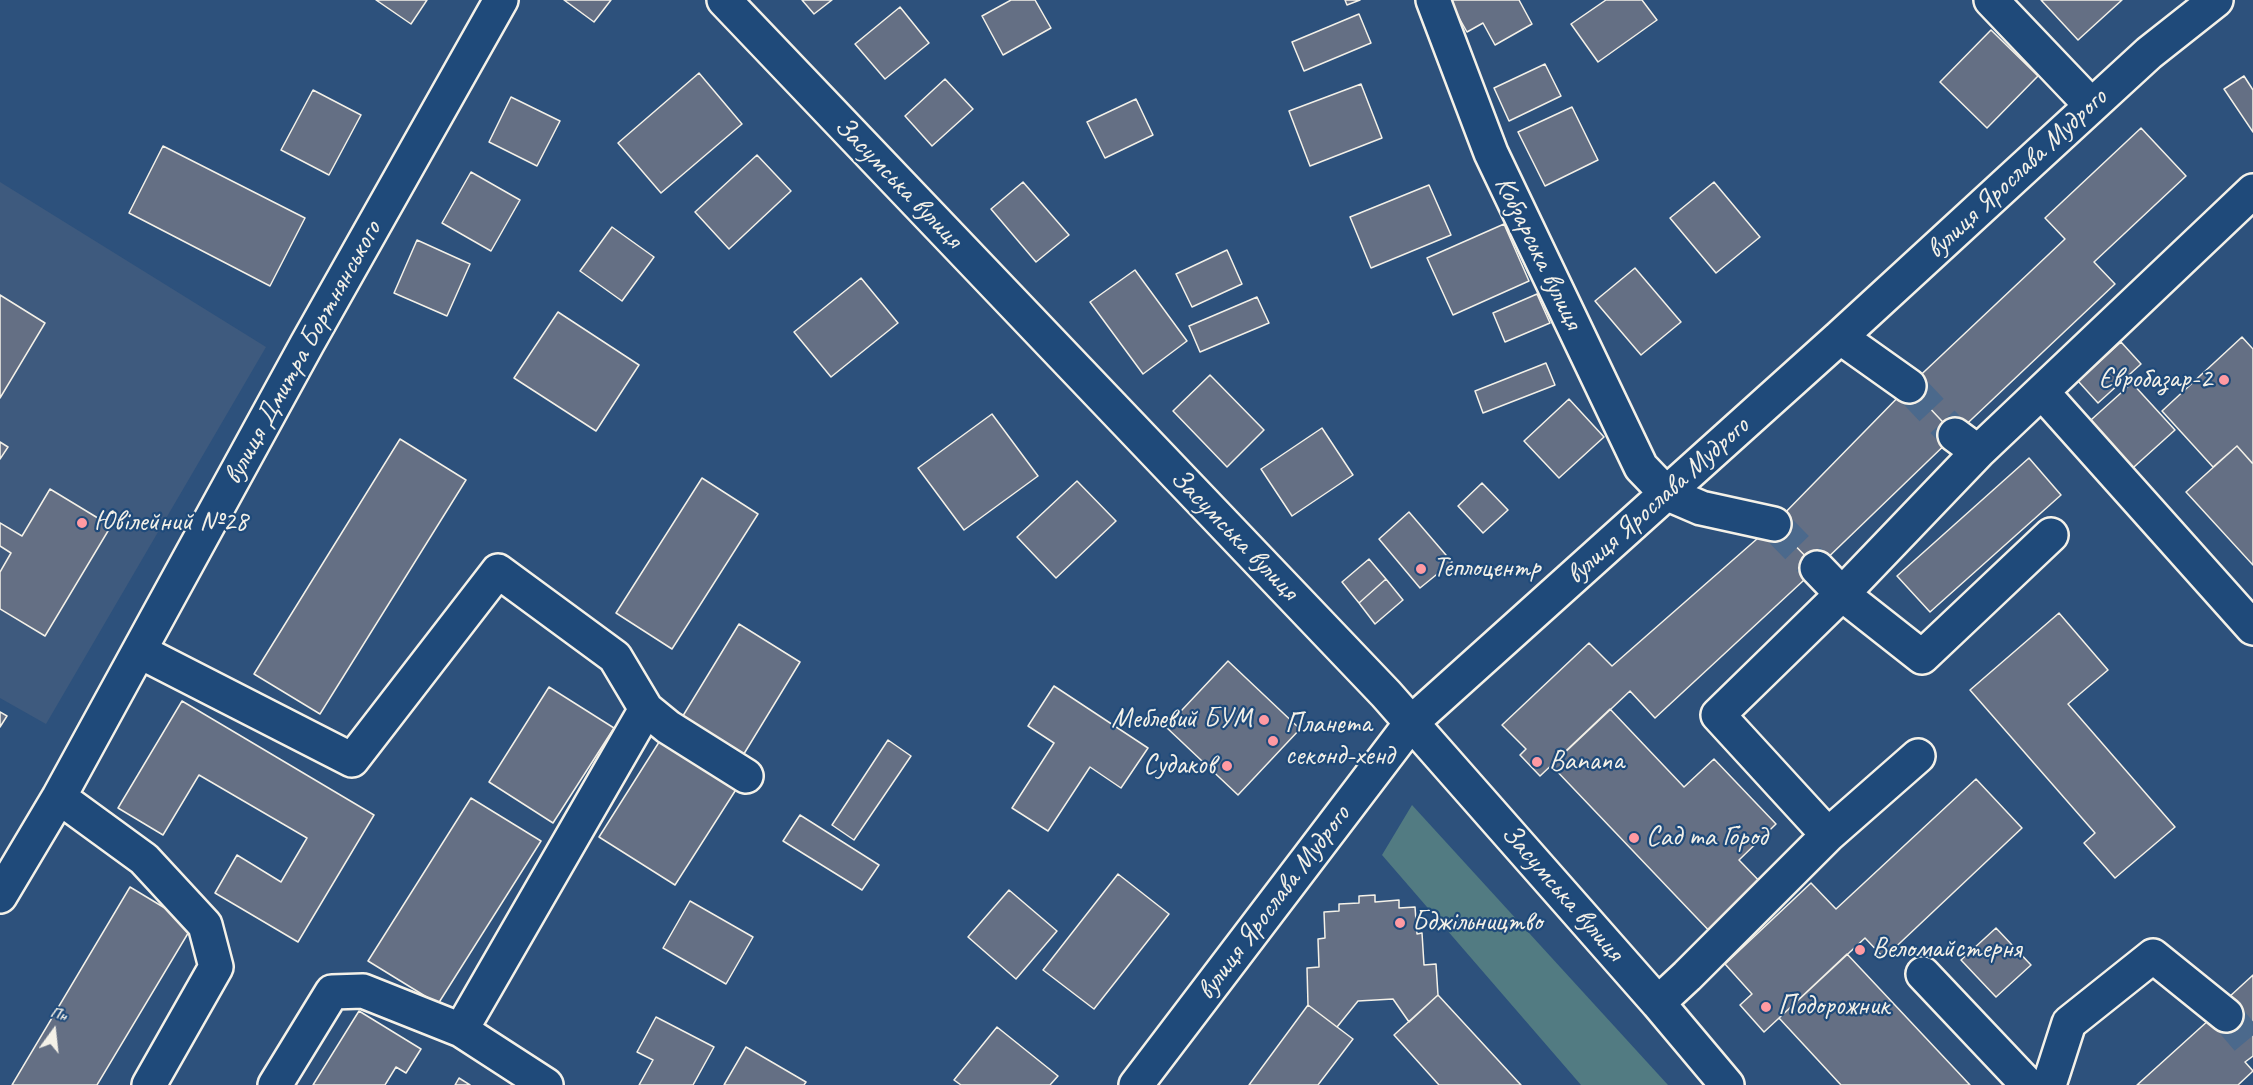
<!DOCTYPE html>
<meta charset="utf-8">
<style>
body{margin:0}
#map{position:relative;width:2253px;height:1085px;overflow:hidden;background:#2d517c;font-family:Caveat,sans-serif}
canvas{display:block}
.north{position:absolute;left:24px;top:1001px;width:60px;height:60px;-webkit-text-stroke:4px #1f4a7a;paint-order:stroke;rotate:15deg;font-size:16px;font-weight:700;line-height:24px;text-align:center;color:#f4f1e8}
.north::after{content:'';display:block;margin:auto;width:21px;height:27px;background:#f4f1e8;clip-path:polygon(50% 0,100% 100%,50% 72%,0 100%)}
</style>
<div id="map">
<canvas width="2253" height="1085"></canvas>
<div class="north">Пн</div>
</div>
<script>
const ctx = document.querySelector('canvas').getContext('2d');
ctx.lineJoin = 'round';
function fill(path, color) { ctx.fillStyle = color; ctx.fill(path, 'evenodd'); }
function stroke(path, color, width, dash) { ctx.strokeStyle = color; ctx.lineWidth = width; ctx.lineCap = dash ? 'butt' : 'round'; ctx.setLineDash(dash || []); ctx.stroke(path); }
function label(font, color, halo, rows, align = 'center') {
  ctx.font = font + ' Caveat,sans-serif'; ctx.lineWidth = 4.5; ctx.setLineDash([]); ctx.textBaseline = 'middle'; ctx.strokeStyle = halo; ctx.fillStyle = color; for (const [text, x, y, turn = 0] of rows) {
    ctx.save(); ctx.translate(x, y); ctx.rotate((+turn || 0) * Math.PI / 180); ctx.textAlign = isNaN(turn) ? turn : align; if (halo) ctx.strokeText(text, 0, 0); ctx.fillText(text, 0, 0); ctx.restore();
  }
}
const built = new Path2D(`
 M0 182 266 347 46 724 0 698Z`);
const green = new Path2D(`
 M1412 805 1668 1085H1581L1382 855Z`);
const building = new Path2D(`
 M376 0H427L411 24Z
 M564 0H611L594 22Z
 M802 0H832L814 14Z
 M1011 0H1035L1051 28 1003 55 982 16Z
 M1345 0H1360L1347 5Z
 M1449 0H1519L1532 24 1495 45 1483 23 1467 32Z
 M1606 0H1642L1657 20 1598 62 1571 24Z
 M2041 0H2122L2078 40Z
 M900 7 929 43 885 79 855 44Z
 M1359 14 1371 43 1304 71 1292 42Z
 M1991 30 2038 76 1987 128 1940 82Z
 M1545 64 1561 96 1509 121 1494 88Z
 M699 73 742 124 661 193 618 143Z
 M2244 76 2253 90V132L2224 89Z
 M945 79 973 109 932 146 905 116Z
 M1361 84 1382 138 1310 166 1289 111Z
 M313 90 361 115 329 175 281 150Z
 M511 97 560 121 537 166 489 142Z
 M1136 99 1153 135 1105 158 1087 122Z
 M1572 107 1598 160 1545 186 1518 132Z
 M2141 128 2186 176 2094 262 2115 284 1955 435 1909 386 2065 239 2045 218Z
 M163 146 305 218 270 286 129 213Z
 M757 155 791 191 729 249 695 212Z
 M471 172 520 200 491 251 442 223Z
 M1023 182 1069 235 1036 262 991 209Z
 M1714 182 1760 237 1716 273 1670 218Z
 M1429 185 1451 235 1371 268 1350 217Z
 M1504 224 1529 281 1453 315 1427 258Z
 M612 227 654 257 622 301 580 271Z
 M417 240 470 264 447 316 394 293Z
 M1227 250 1242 284 1192 307 1176 274Z
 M1635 268 1681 322 1641 355 1595 301Z
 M1135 270 1187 341 1143 374 1090 302Z
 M861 278 898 323 831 377 794 332Z
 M1537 294 1550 323 1505 342 1493 313Z
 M0 295 45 323 0 398Z
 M1257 297 1269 323 1200 352 1189 326Z
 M558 312 639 365 596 431 514 378Z
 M2242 337 2253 349V464L2237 446 2213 467 2162 411Z
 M2121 342 2141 364 2098 403 2078 381Z
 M1546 363 1555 385 1483 413 1475 391Z
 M1210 375 1264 430 1227 467 1173 411Z
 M2132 383 2175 430 2125 475 2082 428Z
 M1909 386 1955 435 1817 568 1774 524Z
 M1569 399 1604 437 1559 478 1524 441Z
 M992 414 1038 476 964 530 918 468Z
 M1322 428 1353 475 1292 516 1261 469Z
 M400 439 466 480 320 714 254 674Z
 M0 442 8 447 0 459Z
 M2237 446 2253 464V565L2186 492Z
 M2029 458 2061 495 1930 612 1897 576Z
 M702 478 758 514 672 649 616 613Z
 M1077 481 1116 521 1056 578 1017 537Z
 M1482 483 1508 510 1483 533 1458 506Z
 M50 489 111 526 45 636 0 609V572L11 553 0 546V523L22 536Z
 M1409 512 1452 562 1420 588 1379 539Z
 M1774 524 1817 568 1655 718 1630 691 1540 776 1520 755 1526 749 1502 725 1589 643 1612 666Z
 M1369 559 1386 579 1359 603 1342 582Z
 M1386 579 1403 600 1375 624 1359 603Z
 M2059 613 2108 670 2068 704 2175 827 2115 878 2084 843 2095 833 1970 690Z
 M739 624 800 662 742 757 681 719Z
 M1228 661 1300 729 1238 795 1166 727Z
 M1054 686 1148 748 1121 788 1090 767 1048 831 1012 808 1054 743 1028 726Z
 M549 687 614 728 553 823 489 782Z
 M182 701 374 815 298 942 215 893 237 855 281 882 307 838 199 775 163 835 118 808Z
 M1610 709 1684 787 1714 759 1776 824 1739 860 1767 889 1716 938 1551 765Z
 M0 712 7 716 0 727Z
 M661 739 737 788 675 885 599 837Z
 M888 740 911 756 854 840 832 825Z
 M1976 779 2022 828 1884 958 1865 938 1764 1032 1740 1005 1752 994 1725 964 1811 883 1836 909Z
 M471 798 541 841 438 1004 368 961Z
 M800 815 879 865 862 890 783 841Z
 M1118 874 1169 914 1094 1009 1043 970Z
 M130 887 193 925 97 1085H12Z
 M1009 890 1057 931 1016 979 968 937Z
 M1375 895V902L1399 900V908L1415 907 1417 934 1422 933 1424 965 1436 964 1438 995 1409 1022 1393 999 1358 1001 1337 1027 1308 1005 1307 968 1319 967 1318 939 1325 938 1324 912 1339 911V904L1359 903V896Z
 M690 901 753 937 726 984 663 948Z
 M1996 928 2031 965 1996 997 1961 960Z
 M1847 954 1970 1085H1841L1779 1018Z
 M2253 975V1056L2245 1062 2253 1071 2238 1085H2137L2210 1019 2228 998Z
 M1438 995 1521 1085H1439L1394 1035Z
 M1308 1005 1353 1039 1318 1085H1249Z
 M359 1011 421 1049 406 1073 396 1067 385 1085H313Z
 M656 1017 714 1047 693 1085H639L653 1060 637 1052Z
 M997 1027 1058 1076 1050 1085H961L954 1080Z
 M746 1047 806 1082 804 1085H724Z
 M459 1078 470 1085H455Z`);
const minorTunnel = new Path2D(`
 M1909 386 1955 435
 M1774 524 1817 568
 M2226 1015 2253 1047`);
const minor = new Path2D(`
 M724 0 1386 694 1658 1003 1727 1085
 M1433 0 1491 153 1641 467 1666 493 1701 508 1774 524
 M1991 0 2091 105
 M1840 337 1909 386
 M2042 392 2253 628
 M1955 435 1978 452 2253 191
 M1817 568 1842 594 1922 657 2051 535
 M139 651 352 760 498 571 615 657 646 709 668 727 746 776
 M59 797 144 859 205 925 216 967 149 1085
 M1828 835 1718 715 1842 594 1978 452
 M0 896 59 797 307 344 501 0
 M1923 974 2028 1085
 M1658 1003 1687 976 1828 835 1918 756
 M275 1085 332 992 363 991 461 1030
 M546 1085 461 1030 646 709
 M1136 1085 1412 722 1840 337 2149 53 2216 0
 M2049 1085 2069 1023 2153 956 2226 1015`);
const markers = [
 [2224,380,6,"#ff9aa2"],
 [82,523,6,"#ff9aa2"],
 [1421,569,6,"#ff9aa2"],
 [1264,720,6,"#ff9aa2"],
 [1273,741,6,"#ff9aa2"],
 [1537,762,6,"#ff9aa2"],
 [1227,766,6,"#ff9aa2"],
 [1634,838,6,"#ff9aa2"],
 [1400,923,6,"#ff9aa2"],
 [1860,950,6,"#ff9aa2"],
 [1766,1007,6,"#ff9aa2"]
];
const streetNames = [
 ["вулиця Ярослава Мудрого",2017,174,-43],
 ["Засумська вулиця",898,183,46],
 ["Кобзарська вулиця",1538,253,64],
 ["вулиця Дмитра Бортнянського",303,353,-61],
 ["вулиця Ярослава Мудрого",1658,501,-42],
 ["Засумська вулиця",1234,535,46],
 ["Засумська вулиця",1562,893,49],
 ["вулиця Ярослава Мудрого",1274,903,-53]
];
const poiNames = [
 ["Євробазар-2",2212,380,"right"],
 ["Ювілейний №28",94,523],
 ["Теплоцентр",1433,569],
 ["Меблевий БУМ",1252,720,"right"],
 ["Планета",1285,725],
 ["секонд-хенд",1285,757],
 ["Banana",1549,762],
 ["Судаков",1215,766,"right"],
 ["Сад та Город",1646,838],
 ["Бджільництво",1412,923],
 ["Веломайстерня",1872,950],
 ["Подорожник",1778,1007]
];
fill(built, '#3e5a7e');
fill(green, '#527b82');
fill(building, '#646f84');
stroke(building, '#f4f1e8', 1.5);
stroke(minorTunnel, '#4b698c', 33, [33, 16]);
stroke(minor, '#f4f1e8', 38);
stroke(minor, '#1f4a7a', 33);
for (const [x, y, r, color] of markers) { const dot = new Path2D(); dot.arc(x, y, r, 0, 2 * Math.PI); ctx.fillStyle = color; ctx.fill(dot); stroke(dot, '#1f4a7a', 2); }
label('28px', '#f4f1e8', '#1f4a7a', streetNames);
label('28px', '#f4f1e8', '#1f4a7a', poiNames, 'left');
</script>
